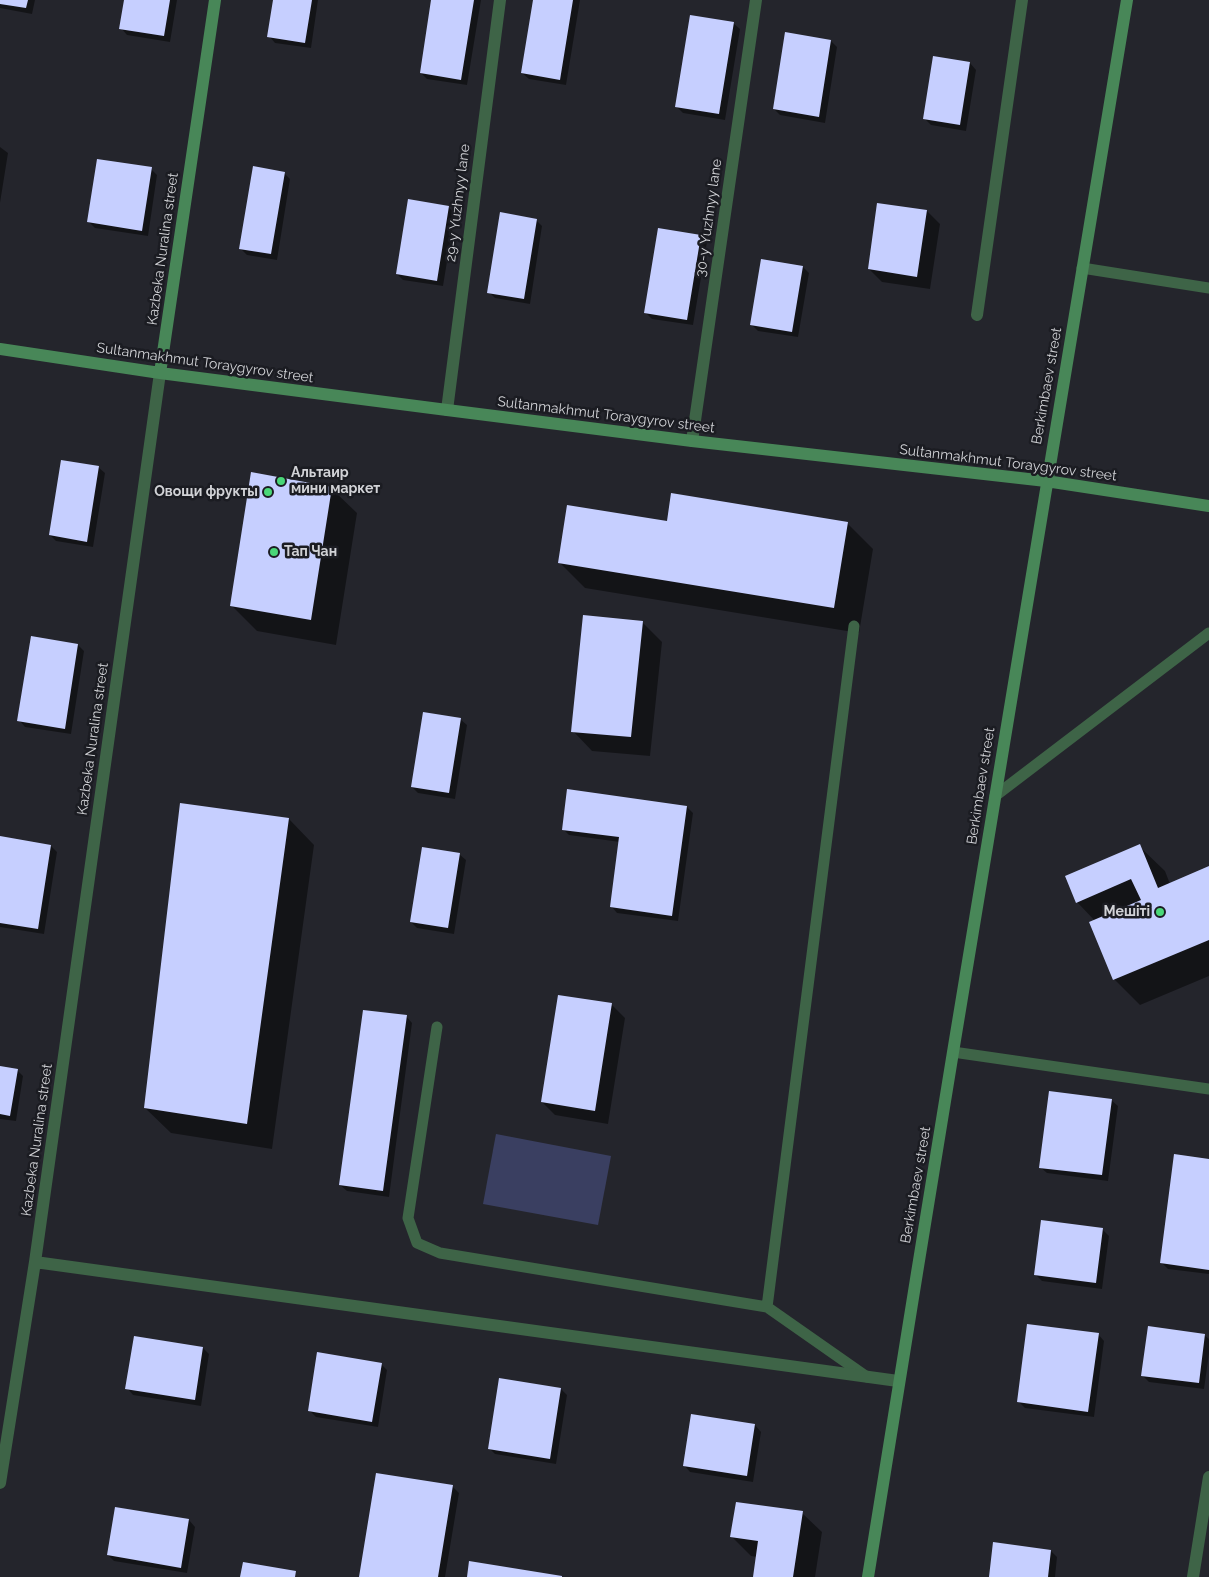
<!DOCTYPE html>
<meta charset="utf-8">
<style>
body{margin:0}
canvas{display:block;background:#24252c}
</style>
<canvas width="1209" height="1577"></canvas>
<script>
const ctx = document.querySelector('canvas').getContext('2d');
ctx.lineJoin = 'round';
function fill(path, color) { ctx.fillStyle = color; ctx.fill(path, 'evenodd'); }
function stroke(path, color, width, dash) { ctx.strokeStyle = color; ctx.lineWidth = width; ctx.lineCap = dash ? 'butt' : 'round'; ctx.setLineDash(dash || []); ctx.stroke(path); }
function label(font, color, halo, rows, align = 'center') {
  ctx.font = font + ' Raleway,sans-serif'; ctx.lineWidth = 5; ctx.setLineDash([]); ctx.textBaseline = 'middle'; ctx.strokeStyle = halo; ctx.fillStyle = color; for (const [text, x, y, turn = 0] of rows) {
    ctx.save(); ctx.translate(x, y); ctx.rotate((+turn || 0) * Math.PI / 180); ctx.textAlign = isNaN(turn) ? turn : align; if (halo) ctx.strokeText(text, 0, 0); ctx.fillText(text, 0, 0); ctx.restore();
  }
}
const green = new Path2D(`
 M496 1134 611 1156 598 1225 483 1204Z`);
const shadow = new Path2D(`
 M0 0H35L32 14 0 8Z
 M125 0H177L170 42 127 35 121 28Z
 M275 0H318L311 48 275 43 269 36Z
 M433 0H481L467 85 427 79 421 73Z
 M534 0H580L566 85 529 79 522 73Z
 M733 23 740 29 725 120 683 113 677 107Z
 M831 41 837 47 825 123 780 115 774 109Z
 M970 63 976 70 966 131 931 125 925 119Z
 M0 147 8 153 0 203Z
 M151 169 157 175 148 236 95 228 88 221Z
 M284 173 290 179 277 260 247 255 241 249Z
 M448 207 455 213 443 286 403 280 397 274Z
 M927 211 940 224 930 289 882 282 869 269Z
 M536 220 542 226 530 304 495 298 489 292Z
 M700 236 707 242 693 325 652 319 646 313Z
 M803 267 809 273 798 337 758 331 752 325Z
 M98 467 105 473 93 547 56 541 50 535Z
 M331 488 357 513 336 645 257 631 231 605Z
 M847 523 873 549 859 633 585 588 559 562Z
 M642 622 662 642 650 756 592 751 573 731Z
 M78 645 84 651 71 734 25 727 19 720Z
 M460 719 467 725 455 799 418 793 412 787Z
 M687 807 693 813 678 921 617 913 611 906 620 842 569 835 563 829Z
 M289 819 314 845 272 1149 171 1133 145 1108Z
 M0 838 51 846 57 852 44 934 0 927Z
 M1139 846 1165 871 1170 884 1209 868V976L1140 1005 1114 979 1095 921 1077 902Z
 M459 854 466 860 454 934 417 928 411 922Z
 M612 1005 625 1018 608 1124 555 1115 542 1102Z
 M406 1016 412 1023 389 1197 347 1191 340 1185Z
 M0 1067 17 1070 23 1076 16 1121 0 1119Z
 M1111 1100 1118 1106 1108 1181 1047 1173 1040 1167Z
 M1209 1160V1274L1168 1269 1162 1263Z
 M1102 1229 1109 1236 1102 1289 1042 1281 1036 1275Z
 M1098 1334 1104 1341 1094 1417 1025 1408 1019 1402Z
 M1204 1335 1209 1339V1354L1204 1389 1149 1382 1143 1376Z
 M203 1348 209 1354 201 1406 133 1395 127 1388Z
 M381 1364 387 1370 378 1427 316 1417 309 1410Z
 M561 1389 567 1395 556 1464 495 1454 489 1448Z
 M693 1415 755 1425 761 1432 753 1482 690 1472 684 1465Z
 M452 1486 459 1493 445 1577H361Z
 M802 1513 822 1532 815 1577H754L757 1557 751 1556 732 1537Z
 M189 1520 195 1527 187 1573 114 1561 108 1555Z
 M1051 1551 1057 1557 1055 1577H990Z`);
const building = new Path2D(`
 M0 0H28L26 8 0 4Z
 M124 0H170L164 36 119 29Z
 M273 0H312L305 43 267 37Z
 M431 0H474L461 80 420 73Z
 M533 0H573L560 80 521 73Z
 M690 15 734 22 719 114 675 107Z
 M785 32 831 40 819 117 773 109Z
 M933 56 970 62 960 125 923 119Z
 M97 159 152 167 142 231 87 222Z
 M253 166 285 172 271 254 239 249Z
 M408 199 449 206 437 281 396 274Z
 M877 203 927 210 917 277 868 269Z
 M500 212 537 219 524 299 487 293Z
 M658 228 701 235 687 320 644 313Z
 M761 259 803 266 792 332 750 325Z
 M61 460 99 466 87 542 49 535Z
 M251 472 332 487 311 620 230 606Z
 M671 493 848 522 834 608 558 563 567 505 667 521Z
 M583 615 643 621 631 737 571 732Z
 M31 636 78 644 65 729 17 721Z
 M423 712 461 718 449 793 411 787Z
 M567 789 687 806 672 916 610 907 619 837 562 830Z
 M180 803 289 818 247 1124 144 1108Z
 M0 836 51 845 38 929 0 923Z
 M1140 844 1158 888 1209 866V940L1113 980 1089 922 1141 900 1131 879 1076 903 1065 876Z
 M422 847 460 853 448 928 410 922Z
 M558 995 612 1003 595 1111 541 1102Z
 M363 1010 407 1015 383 1191 339 1185Z
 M0 1066 18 1069 10 1116 0 1114Z
 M1049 1091 1112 1099 1102 1175 1039 1168Z
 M1174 1154 1209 1159V1270L1160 1263Z
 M1041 1220 1103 1228 1096 1283 1034 1275Z
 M1027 1324 1099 1333 1088 1412 1017 1402Z
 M1148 1326 1205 1334 1199 1383 1141 1376Z
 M134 1336 203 1347 195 1400 125 1389Z
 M317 1352 382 1363 372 1422 308 1411Z
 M499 1378 561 1388 550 1459 488 1449Z
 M691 1414 755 1424 747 1476 683 1466Z
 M376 1473 453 1485 438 1577H359Z
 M736 1502 803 1511 793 1577H753L758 1541 730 1537Z
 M115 1507 189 1519 181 1568 107 1555Z
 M993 1542 1051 1550 1048 1577H989Z
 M469 1561 562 1576V1577H467Z
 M243 1562 296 1571 295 1577H240Z`);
const lane = new Path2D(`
 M1082 268 1209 288
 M854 626 767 1307 867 1377
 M995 796 1209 633
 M437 1027 408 1218 417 1243 440 1253 767 1307
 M953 1052 1209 1089`);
const street = new Path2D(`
 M977 315 1022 0
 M447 410 500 0
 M692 441 756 0
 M35 1262 898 1381
 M0 1483 35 1262 160 373
 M1193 1577 1209 1477`);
const secondary = new Path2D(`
 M0 349 160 373 447 410 692 441 1046 481 1209 506
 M160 373 215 0
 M868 1577C895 1400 926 1223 954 1046 1011 697 1068 348 1127 0`);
const markers = [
 [281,481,5,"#4ad778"],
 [268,492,5,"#4ad778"],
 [274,552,5,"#4ad778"],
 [1160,912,5,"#4ad778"]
];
const streetNames = [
 ["29-y Yuzhnyy lane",458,203,-83],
 ["30-y Yuzhnyy lane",709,218,-82],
 ["Kazbeka Nuralina street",163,249,-82],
 ["Sultanmakhmut Toraygyrov street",205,363,8],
 ["Berkimbaev street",1047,386,-80],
 ["Sultanmakhmut Toraygyrov street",606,415,7],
 ["Sultanmakhmut Toraygyrov street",1008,463,7],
 ["Kazbeka Nuralina street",93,739,-82],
 ["Berkimbaev street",981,786,-81],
 ["Kazbeka Nuralina street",37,1140,-82],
 ["Berkimbaev street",916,1185,-80]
];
const poiNames = [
 ["Альтаир",291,473],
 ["мини маркет",291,489],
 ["Овощи фрукты",258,492,"right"],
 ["Тап Чан",284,552],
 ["Мешіті",1150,912,"right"]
];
fill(green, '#3a3f61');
fill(shadow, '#0007');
fill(building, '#c6cfff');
stroke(lane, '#3e6447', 11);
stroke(street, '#3e6447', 12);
stroke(secondary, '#488758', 12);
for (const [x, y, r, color] of markers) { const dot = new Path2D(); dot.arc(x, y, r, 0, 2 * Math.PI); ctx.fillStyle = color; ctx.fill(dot); stroke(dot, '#1b1c22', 2); }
label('14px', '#d1d2d6', '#1b1c22', streetNames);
label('bold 14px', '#d1d2d6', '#1b1c22', poiNames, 'left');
</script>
